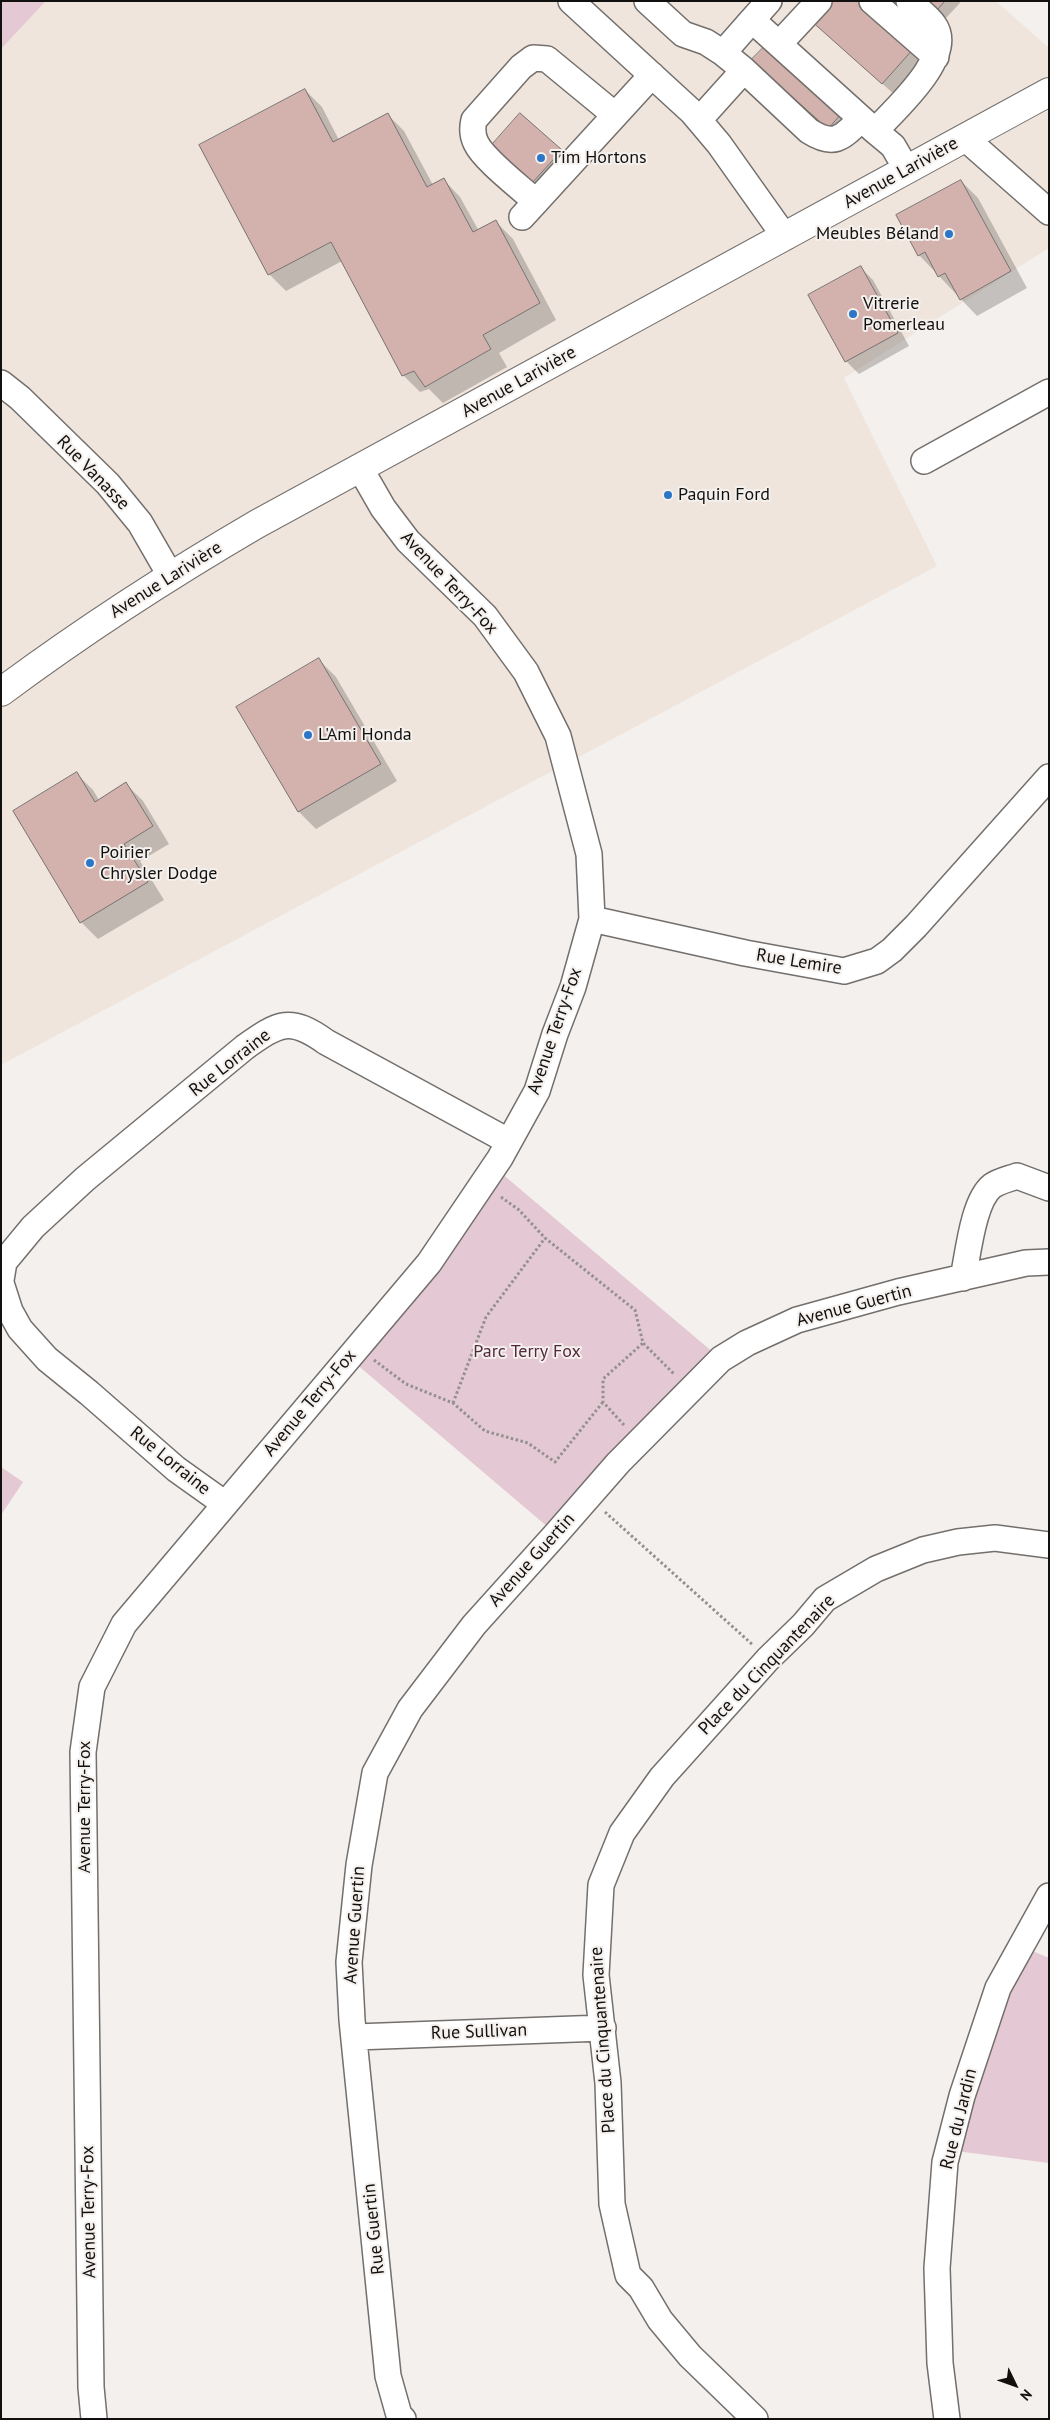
<!DOCTYPE html>
<meta charset="utf-8">
<style>
body{margin:0}
#map{position:relative;width:1050px;height:2420px;overflow:hidden;background:#f4f0ed;font-family:"PT Sans",sans-serif}
canvas{display:block}
.frame{position:absolute;inset:0;border:2px solid #12100f;pointer-events:none}
.north{position:absolute;left:990px;top:2360px;width:50px;height:50px;-webkit-text-stroke:4px #f4f0ed;paint-order:stroke;rotate:132deg;font-size:14px;font-weight:700;line-height:20px;text-align:center;color:#12100f}
.north::after{content:'';display:block;margin:auto;width:18px;height:22px;background:#12100f;clip-path:polygon(50% 0,100% 100%,50% 72%,0 100%)}
</style>
<div id="map">
<canvas width="1050" height="2420"></canvas>
<div class="frame"></div>
<div class="north">N</div>
</div>
<script>
const ctx = document.querySelector('canvas').getContext('2d');
ctx.lineJoin = 'round';
function fill(path, color) { ctx.fillStyle = color; ctx.fill(path, 'evenodd'); }
function stroke(path, color, width, dash) { ctx.strokeStyle = color; ctx.lineWidth = width; ctx.lineCap = dash ? 'butt' : 'round'; ctx.setLineDash(dash || []); ctx.stroke(path); }
function label(font, color, halo, rows, align = 'center') {
  ctx.font = font + ' "PT Sans",sans-serif'; ctx.lineWidth = 4; ctx.setLineDash([]); ctx.textBaseline = 'middle'; ctx.strokeStyle = halo; ctx.fillStyle = color; for (const [text, x, y, turn = 0] of rows) {
    ctx.save(); ctx.translate(x, y); ctx.rotate((+turn || 0) * Math.PI / 180); ctx.textAlign = isNaN(turn) ? turn : align; if (halo) ctx.strokeText(text, 0, 0); ctx.fillText(text, 0, 0); ctx.restore();
  }
}
const built = new Path2D(`
 M46 1H996L1049 48V248L844 378 937 566 1 1065V49Z`);
const green = new Path2D(`
 M1 1H46L1 49Z
 M494 1167 721 1359 556 1534 348 1357Z
 M1 1467 23 1482 1 1515Z
 M1021 1946 1049 1958V2163L948 2150Z`);
const shadow = new Path2D(`
 M860 1 926 61 896 96 810 19Z
 M928 1H959L960 3 946 18Z
 M767 46 844 119 832 132Z
 M305 90 322 107 339 140 387 114 404 131 433 185 444 180 460 197 479 231 496 222 513 239 556 320 499 353 507 367 443 403 429 389 420 392 403 375 342 261 286 291 269 274 201 146Z
 M561 151 574 163 545 195 505 159Z
 M961 181 978 198 1027 288 977 316 919 255Z
 M860 267 873 280 909 346 859 374 846 361Z
 M319 660 336 677 397 781 316 829 299 812 238 707Z
 M76 773 93 790 99 800 126 784 143 801 169 844 140 861 164 900 98 939 81 922 14 811Z`);
const building = new Path2D(`
 M825 1H862L915 47 882 84 809 19Z
 M927 1H945L937 10Z
 M767 44 841 114 828 129 751 60Z
 M305 89 333 142 388 113 427 187 444 178 473 232 496 220 540 303 483 335 491 349 425 387 414 371 402 376 331 242 268 275 199 145Z
 M520 113 562 150 532 183 490 147Z
 M961 180 1011 271 960 300 945 273 938 277 925 252 918 256 896 215Z
 M861 266 898 333 845 362 808 295Z
 M319 658 381 764 298 812 236 707Z
 M77 772 95 802 126 782 153 826 124 844 148 882 80 923 13 811Z`);
const path = new Path2D(`
 M501 1197 519 1210 545 1238 635 1310 643 1343 674 1374
 M374 1360 406 1384 453 1403 485 1431 528 1443 555 1462 603 1402
 M453 1403 486 1317 545 1238
 M624 1425 603 1402V1379L643 1343
 M605 1512 753 1645`);
const minor = new Path2D(`
 M571 1 692 112 719 144 785 237
 M647 1 683 34 706 42 723 53
 M769 1 752 20 875 131
 M872 1 936 57
 M779 44 819 1
 M744 70 809 131C834 147 842 138 861 119
 M699 120 744 70 723 53 752 20
 M965 138 1049 212
 M907 170 893 146 875 131C894 110 956 56 934 25 928 16 917 9 909 1
 M536 202C520 187 484 160 476 143 472 135 472 128 474 120L521 67 533 58 547 59 615 115
 M522 217 652 75
 M1 383 20 398 108 484 140 523 170 575
 M924 461 1049 392
 M592 919 745 953 844 971 877 961 892 950 916 926 1049 777
 M963 1278C968 1255 973 1201 992 1186 999 1181 1009 1179 1017 1176L1049 1188
 M1 1280 4 1262 33 1227 85 1179 245 1047C279 1023 290 1016 326 1042L508 1141
 M1 1283 10 1311 20 1329 47 1359 89 1393 176 1469 225 1504
 M355 2037 603 2028
 M94 2419 91 2387 83 1752 92 1687 124 1624 429 1263 500 1158 537 1091 555 1034 573 987 592 919 589 854 558 736 526 672 485 616 408 541 383 508 360 468
 M403 2419 399 2415 388 2376 352 2020 349 1962 359 1865 375 1773 410 1709 474 1625 556 1534 618 1463 721 1359 747 1343 797 1320 898 1292 1026 1263 1049 1262
 M755 2419 690 2356 660 2320 641 2288 628 2275 612 2204 608 2083 596 1975 601 1885 622 1833 662 1777 768 1659 803 1625 825 1599 876 1569 923 1550 958 1542 995 1538 1049 1545
 M947 2419 940 2363 937 2268 945 2162 962 2096 998 1988 1049 1896`);
const major = new Path2D(`
 M1 692C83 631 168 576 257 524L1049 92`);
const markers = [
 [541,158,5,"#2b76c6"],
 [949,234,5,"#2b76c6"],
 [853,314,5,"#2b76c6"],
 [668,495,5,"#2b76c6"],
 [308,735,5,"#2b76c6"],
 [90,863,5,"#2b76c6"]
];
const poiNames = [
 ["Tim Hortons",551,158],
 ["Meubles Béland",939,234,"right"],
 ["Vitrerie",863,304],
 ["Pomerleau",863,325],
 ["Paquin Ford",678,495],
 ["L'Ami Honda",318,735],
 ["Poirier",100,853],
 ["Chrysler Dodge",100,874]
];
const streetNames = [
 ["Avenue Larivière",901,173,-29],
 ["Avenue Larivière",519,382,-29],
 ["Rue Vanasse",93,473,46],
 ["Avenue Larivière",166,580,-32],
 ["Avenue Terry-Fox",449,583,47],
 ["Rue Lemire",799,962,9],
 ["Avenue Terry-Fox",555,1031,-71],
 ["Rue Lorraine",230,1063,-38],
 ["Avenue Guertin",854,1306,-15],
 ["Avenue Terry-Fox",310,1403,-50],
 ["Rue Lorraine",170,1461,39],
 ["Avenue Guertin",532,1560,-48],
 ["Place du Cinquantenaire",767,1665,-46],
 ["Avenue Terry-Fox",85,1807,-90],
 ["Avenue Guertin",355,1925,-86],
 ["Rue Sullivan",479,2032,-2],
 ["Place du Cinquantenaire",603,2040,-94],
 ["Rue du Jardin",959,2119,-76],
 ["Avenue Terry-Fox",89,2212,-91],
 ["Rue Guertin",374,2229,-96]
];
const parkNames = [
 ["Parc Terry Fox",527,1352]
];
fill(built, '#f0e5dd');
fill(green, '#e4c8d3');
fill(shadow, '#0003');
fill(building, '#d3b1ad');
stroke(building, '#787373', 1);
stroke(minor, '#736f6c', 28);
stroke(major, '#736f6c', 30);
stroke(path, '#93908e', 3, [2.5, 2.5]);
stroke(minor, '#fff', 25);
stroke(major, '#fff', 28);
for (const [x, y, r, color] of markers) { const dot = new Path2D(); dot.arc(x, y, r, 0, 2 * Math.PI); ctx.fillStyle = color; ctx.fill(dot); stroke(dot, '#f4f0ed', 2); }
label('18px', '#12100f', '#f4f0ed', poiNames, 'left');
label('18px', '#12100f', '#f4f0ed', streetNames);
label('18px', '#54283c', '#f4f0ed', parkNames);
</script>
